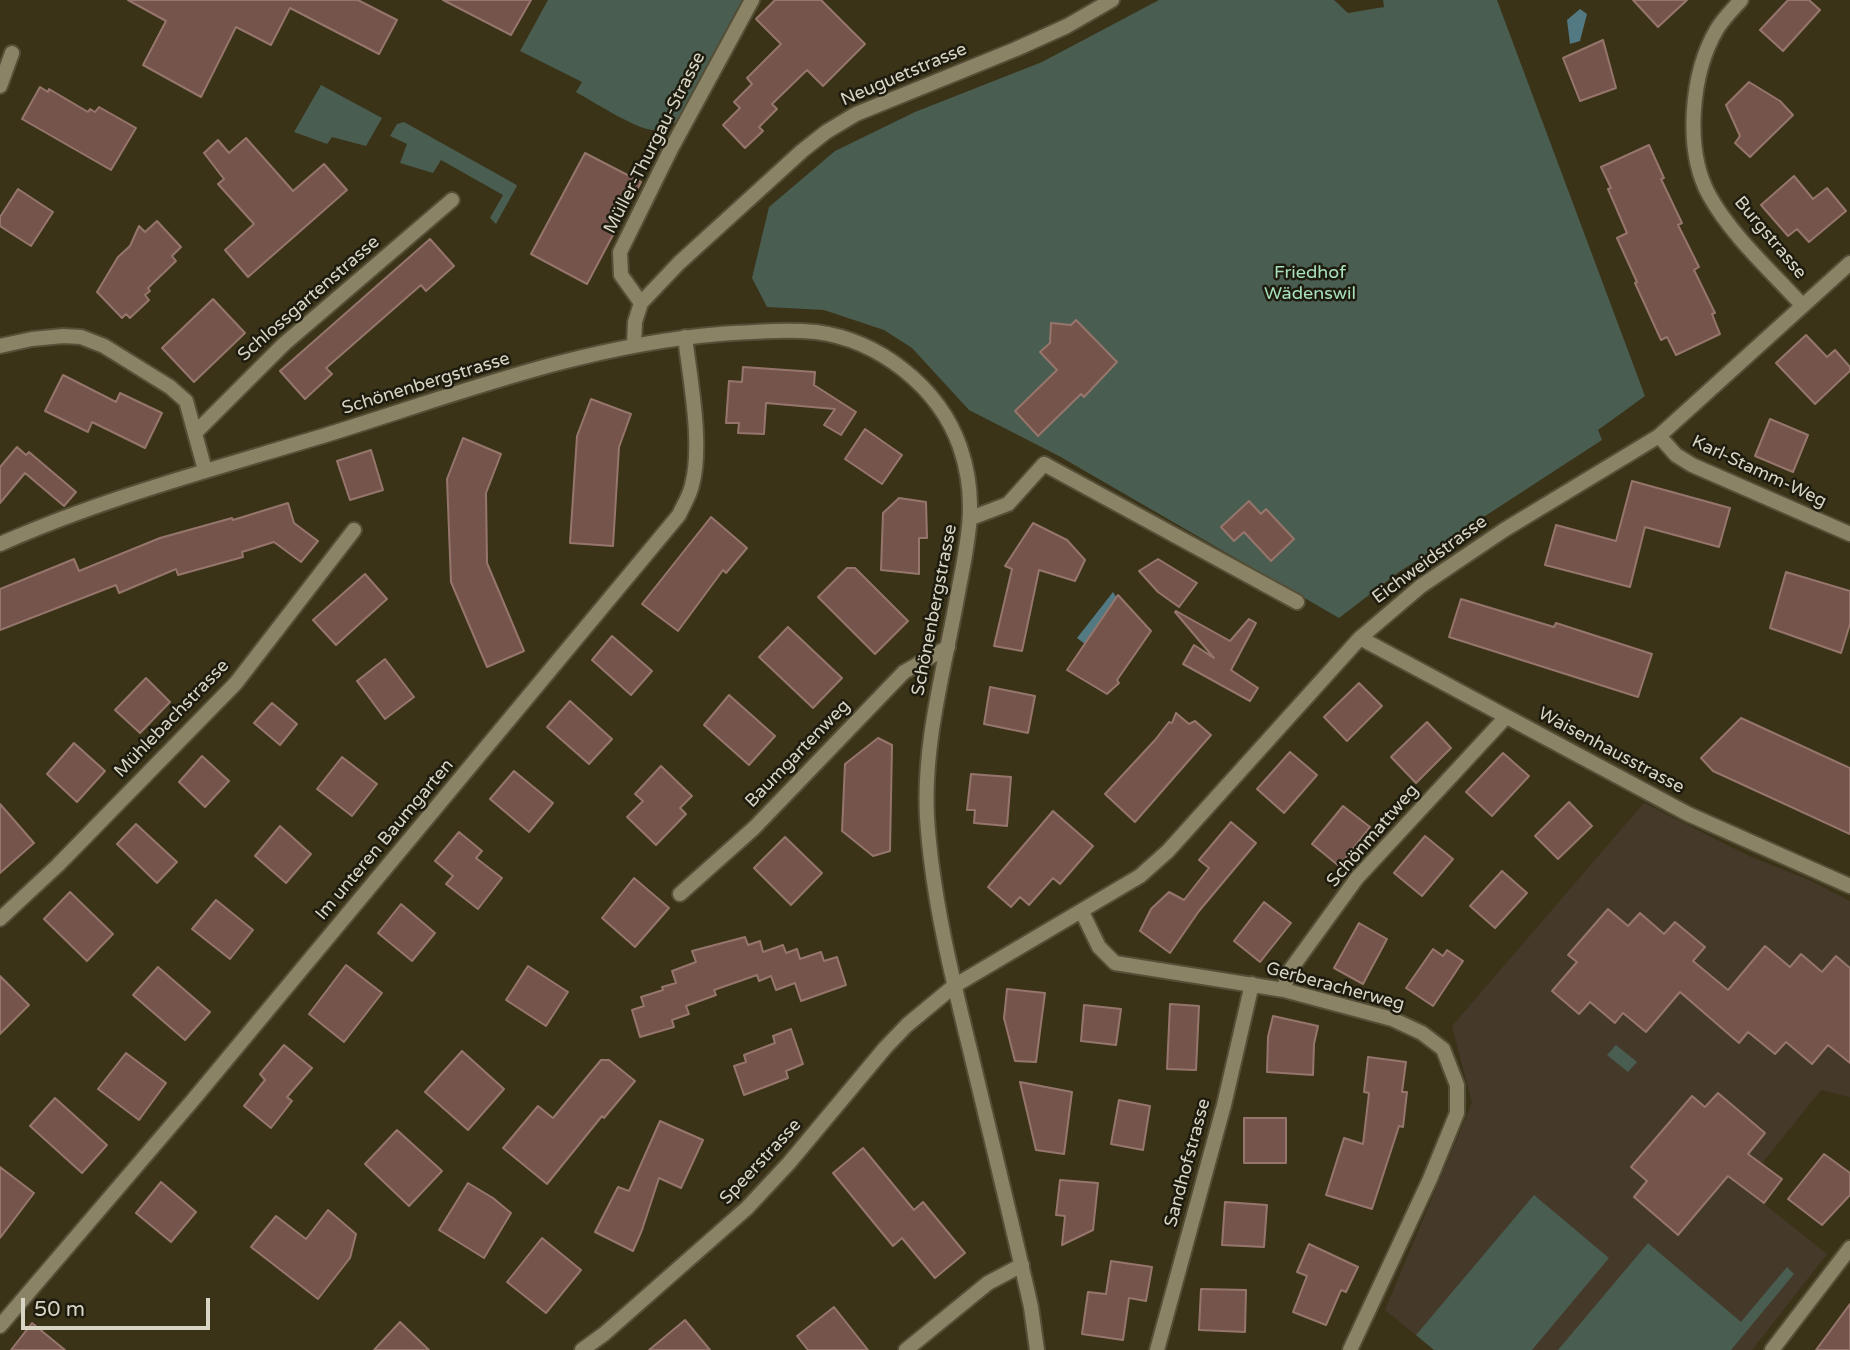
<!DOCTYPE html>
<meta charset="utf-8">
<style>
body{margin:0}
#map{position:relative;width:1850px;height:1350px;overflow:hidden;background:#3a3318;font-family:"Varela Round",sans-serif}
canvas{display:block}
.scale{position:absolute;left:21px;top:1298px;width:189px;height:32px;box-sizing:border-box;border:4px solid #d9d5c5;border-top:0;padding-left:9px;font-size:21px;line-height:24px;white-space:nowrap;color:#d9d5c5;-webkit-text-stroke:5px #1e1b0f;paint-order:stroke}
</style>
<div id="map">
<canvas width="1850" height="1350"></canvas>
<div class="scale">50 m</div>
</div>
<script>
const ctx = document.querySelector('canvas').getContext('2d');
ctx.lineJoin = 'round';
function fill(path, color) { ctx.fillStyle = color; ctx.fill(path, 'evenodd'); }
function stroke(path, color, width, dash) { ctx.strokeStyle = color; ctx.lineWidth = width; ctx.lineCap = dash ? 'butt' : 'round'; ctx.setLineDash(dash || []); ctx.stroke(path); }
function label(font, color, halo, rows, align = 'center') {
  ctx.font = font + ' "Varela Round",sans-serif'; ctx.lineWidth = 5; ctx.setLineDash([]); ctx.textBaseline = 'middle'; ctx.strokeStyle = halo; ctx.fillStyle = color; for (const [text, x, y, turn = 0] of rows) {
    ctx.save(); ctx.translate(x, y); ctx.rotate((+turn || 0) * Math.PI / 180); ctx.textAlign = isNaN(turn) ? turn : align; if (halo) ctx.strokeText(text, 0, 0); ctx.fillText(text, 0, 0); ctx.restore();
  }
}
const education = new Path2D(`
 M1644 803 1749 856 1809 880 1850 901V1097L1821 1090 1743 1187 1827 1254 1752 1350H1434L1385 1310 1472 1103 1452 1026Z`);
const green = new Path2D(`
 M548 0H742L678 120C670 126 662 131 652 130 634 128 596 103 579 94L576 92 582 82 520 51Z
 M1159 0H1334L1348 13 1384 7 1383 0H1497L1645 396 1598 430 1602 440 1399 572 1339 618 1059 456 969 410 912 348 884 330 824 310 767 307 752 278 769 207 835 151 915 112 1042 62Z
 M321 85 382 118 366 146 332 137 327 144 294 132Z
 M404 122 515 184 517 186 496 224 490 218 503 195 441 160 433 173 400 163 407 144 390 136 397 124Z
 M1616 1045 1637 1062 1628 1072 1607 1055Z
 M1534 1195 1609 1258 1532 1350H1434L1416 1335Z
 M1648 1243 1741 1322 1787 1267 1794 1274 1731 1350H1558Z`);
const water = new Path2D(`
 M1580 9 1587 14 1580 41 1570 44 1567 20Z
 M1113 592 1119 601 1085 644 1077 638Z`);
const building = new Path2D(`
 M128 0H358L397 20 379 54 290 8 271 45 236 27 201 97 143 65 166 21Z
 M443 0H531L511 35Z
 M775 0H821L865 44 823 86 807 70 772 104 777 109 759 127 763 131 745 148 723 125 740 108 734 102 752 84 747 78 781 44 756 19Z
 M1633 0H1687L1658 27Z
 M1788 0H1809L1820 10 1783 51 1760 30Z
 M1603 40 1616 88 1580 101 1563 58Z
 M1749 82 1780 101 1793 115 1750 157 1735 143 1740 136 1726 105Z
 M40 87 48 92 49 89 88 112 90 109 95 112 99 107 136 128 111 170 22 119Z
 M246 138 293 191 324 164 347 190 248 277 225 250 254 224 218 184 224 179 204 153 218 140 229 153Z
 M1649 145 1664 178 1661 179 1682 223 1678 225 1699 267 1694 270 1715 313 1712 314 1720 334 1676 355 1667 337 1661 340 1635 283 1637 282 1617 238 1627 233 1608 189 1611 188 1601 167Z
 M585 153 641 182 587 284 531 254Z
 M1794 176 1813 199 1827 188 1846 211 1809 242 1797 229 1788 236 1761 205Z
 M18 189 53 212 31 246 0 226V217Z
 M157 221 181 247 172 256 176 261 148 288 150 291 145 295 149 300 130 318 126 314 122 318 97 292 118 257 130 246 139 226 145 232Z
 M430 239 454 266 426 291 421 285 326 368 332 374 305 399 280 371Z
 M213 299 245 333 194 382 162 348Z
 M1076 320 1117 362 1084 397 1081 394 1038 436 1015 411 1057 370 1040 352 1050 343 1051 323 1071 325Z
 M1806 335 1827 357 1835 350 1850 367V371L1815 404 1776 363Z
 M743 367 815 372 814 385 856 412 841 435 824 425 835 409 766 403 764 434 738 433 739 423H726L729 381 742 382Z
 M63 375 116 402 120 393 162 413 145 448 92 422 88 432 45 411Z
 M591 399 631 414 619 447 613 546 570 543 577 436Z
 M1770 419 1808 435 1793 472 1755 456Z
 M865 429 902 455 882 484 845 459Z
 M463 438 501 454 486 493 487 563 524 651 487 667 451 582 447 479Z
 M17 447 26 455 29 452 76 492 64 506 25 473 0 503V467Z
 M371 450 383 490 350 500 337 461Z
 M1632 481 1730 508 1719 547 1645 527 1630 587 1545 565 1556 525 1616 541Z
 M899 498 926 502 927 538H919V574L881 570 883 513Z
 M1249 501 1261 514 1266 509 1294 539 1271 561 1244 532 1234 541 1221 527Z
 M288 503 294 523 318 541 301 562 274 542 242 552 243 557 178 575 176 569 119 593 116 585 0 630V589L74 559 79 571 160 538 232 518 233 520Z
 M711 517 747 548 726 573 723 570 678 631 642 604Z
 M1033 523 1067 540 1085 560 1075 581 1039 570 1022 651 994 646 1012 569 1005 566Z
 M1158 559 1197 583 1179 607 1158 592 1139 571Z
 M847 568H855L908 621 875 654 818 597Z
 M1786 572 1850 591V624L1841 653 1770 628Z
 M365 574 387 599 336 645 313 620Z
 M1118 595 1151 631 1117 680 1119 683 1107 694 1067 670Z
 M1461 599 1554 627 1556 623 1652 654 1638 697 1449 637Z
 M1176 611 1230 641 1249 619 1256 623 1231 670 1258 688 1250 701 1183 664 1194 645 1214 658 1175 612Z
 M788 627 842 678 813 708 759 657Z
 M612 636 652 671 631 695 592 660Z
 M385 659 414 697 385 719 357 681Z
 M146 678 170 702 140 733 115 710Z
 M1359 683 1382 706 1347 741 1324 717Z
 M990 687 1035 696 1028 733 984 724Z
 M729 695 775 736 749 765 704 725Z
 M570 701 612 739 589 764 547 727Z
 M272 703 297 724 280 745 254 723Z
 M1176 713 1189 724 1195 721 1211 735 1135 822 1105 794 1155 740 1169 722 1172 723Z
 M1741 718 1850 768V834L1713 771 1701 758Z
 M1427 722 1451 748 1416 783 1391 757Z
 M878 738 892 745 890 851 873 856 842 831 845 764Z
 M74 743 105 771 77 802 47 774Z
 M1290 752 1317 775 1284 813 1257 789Z
 M1503 753 1529 776 1492 816 1466 792Z
 M202 756 229 781 205 807 179 782Z
 M342 757 377 784 352 816 317 789Z
 M661 766 692 796 680 808 686 814 656 845 627 817 643 801 635 794Z
 M514 771 553 803 529 832 490 799Z
 M971 774 1011 777 1007 826 974 823 975 810H967Z
 M1569 802 1592 826 1558 859 1535 836Z
 M0 804 34 843 0 873Z
 M1343 806 1370 827 1339 866 1312 844Z
 M1053 811 1093 846 1060 884 1053 878 1029 905 1020 897 1011 907 988 887Z
 M1231 822 1256 843 1199 911 1170 953 1140 931 1151 909 1169 892 1184 900 1209 868 1199 860Z
 M136 824 177 862 157 883 117 844Z
 M280 826 311 854 286 883 255 856Z
 M459 832 482 851 476 858 502 878 478 909 446 884 453 876 435 861Z
 M1425 836 1453 859 1422 896 1394 873Z
 M785 837 822 873 791 905 754 868Z
 M1502 871 1527 893 1495 928 1470 906Z
 M634 878 669 908 635 947 602 918Z
 M70 892 113 934 87 961 44 919Z
 M216 900 253 930 230 959 192 929Z
 M1264 902 1291 923 1260 962 1234 941Z
 M401 904 435 933 412 961 378 933Z
 M1608 909 1628 926 1640 913 1664 934 1675 922 1705 947 1693 961 1728 990 1765 946 1790 967 1801 954 1822 972 1836 956 1850 968V1063L1828 1045 1812 1064 1786 1042 1775 1054 1748 1032 1739 1043 1680 992 1646 1032 1623 1013 1615 1023 1590 1002 1579 1014 1552 991 1577 962 1568 955Z
 M1359 923 1387 939 1363 984 1334 968Z
 M745 937 748 945 760 941 763 952 783 945 786 953 797 949 800 959 821 952 824 961 837 957 846 985 801 1001 795 983 776 990 771 976 759 981 757 975 714 990 716 995 686 1006 689 1014 672 1020 674 1027 640 1037 632 1010 644 1006 641 997 663 990 662 987 676 983 672 971 696 962 692 951Z
 M1433 949 1443 956 1447 950 1463 961 1433 1006 1406 988Z
 M346 965 382 993 344 1042 309 1014Z
 M528 966 568 992 546 1026 506 1000Z
 M158 967 210 1012 185 1040 133 995Z
 M0 976 29 1005 0 1034Z
 M1007 989 1045 993 1036 1062 1015 1061 1004 1018Z
 M1170 1004 1199 1006 1196 1070 1167 1069Z
 M1084 1005 1121 1009 1116 1045 1081 1041Z
 M1273 1016 1318 1026 1314 1044 1313 1075 1267 1072 1268 1037Z
 M791 1029 803 1064 786 1071 788 1078 744 1095 734 1066 746 1062 744 1055 775 1043 773 1036Z
 M284 1045 312 1068 287 1097 292 1101 271 1128 244 1106 265 1080 260 1074Z
 M462 1051 504 1089 468 1130 425 1092Z
 M126 1053 166 1083 139 1120 98 1089Z
 M1368 1057 1406 1062 1402 1092H1407L1403 1127 1399 1126 1372 1209 1326 1195 1344 1138 1363 1144 1369 1093 1364 1092Z
 M601 1060H609L635 1081 604 1118 602 1116 547 1184 503 1148 538 1106 553 1118Z
 M1020 1082 1072 1092 1064 1154 1036 1150Z
 M1718 1093 1765 1133 1748 1154 1782 1179 1764 1203 1728 1176 1678 1235 1634 1197 1647 1181 1631 1167 1692 1096 1705 1107Z
 M55 1098 107 1145 82 1173 30 1126Z
 M1119 1100 1150 1106 1143 1150 1111 1144Z
 M1244 1118H1286V1163H1244Z
 M660 1121 703 1140 681 1188 659 1178 642 1230 633 1251 595 1232 618 1187 629 1191Z
 M397 1130 442 1171 409 1206 365 1164Z
 M863 1148 914 1210 923 1202 965 1253 935 1278 902 1238 893 1246 833 1173Z
 M1824 1154 1850 1173V1195L1822 1225 1788 1199Z
 M0 1167 34 1193 0 1238Z
 M1060 1180 1098 1183 1093 1230 1062 1245 1065 1216 1056 1215Z
 M161 1182 196 1212 171 1242 136 1213Z
 M468 1183 493 1198 511 1213 484 1258 439 1230Z
 M1225 1202 1267 1205 1264 1247 1222 1245Z
 M328 1210 356 1234 350 1258 318 1299 251 1247 276 1216 306 1239Z
 M542 1238 581 1270 546 1313 507 1282Z
 M1309 1244 1358 1267 1346 1292 1341 1290 1326 1325 1293 1312 1307 1276 1297 1272Z
 M1111 1261 1152 1267 1146 1301 1129 1298 1123 1340 1082 1334 1088 1292 1106 1294Z
 M1201 1289 1246 1290 1245 1332 1199 1330Z
 M1850 1304V1350H1816Z
 M834 1307 868 1350H808L797 1336Z
 M685 1320 710 1350H649Z
 M400 1322 429 1350H374Z
 M32 1323 65 1350H11Z`);
const minor = new Path2D(`
 M1741 0C1733 9 1723 19 1717 29 1691 73 1684 149 1709 195 1731 235 1771 271 1802 305
 M0 86 12 53
 M641 303 621 275 620 252 671 149 752 0
 M634 345 635 322 641 303 679 263 802 151 826 132 856 114 1016 49 1067 26 1112 0
 M0 346 32 339 63 336 81 337 104 346 170 387 186 401 205 470
 M196 432 284 344 452 200
 M1659 436 1676 455 1692 465 1850 534
 M971 518 1008 504 1044 464 1297 602
 M1360 638 1688 814 1850 886
 M680 894 754 828 904 672 948 647
 M1082 912 1099 947 1115 963 1284 990 1392 1019 1422 1033 1443 1049 1457 1085V1113L1430 1179 1350 1350
 M0 919 58 865 236 683 354 530
 M1284 990 1288 973 1357 878 1506 717
 M0 1326 193 1100 679 515C683 506 690 495 692 485 703 445 690 379 685 337
 M582 1350 604 1334 747 1208 789 1163 885 1048 907 1025 954 986 1140 876 1168 851 1360 638 1421 586 1504 530 1659 436 1850 263
 M906 1350 988 1283 1022 1265
 M1157 1350 1224 1105 1252 984
 M1772 1350 1850 1248`);
const tertiary = new Path2D(`
 M0 544C106 497 218 468 329 434 457 394 585 345 720 334 752 332 784 329 816 332 879 340 939 387 960 447 979 502 967 544 957 598 944 670 923 744 927 817 932 897 952 977 971 1054 991 1138 1012 1223 1031 1307L1037 1350`);
const streetNames = [
 ["Neuguetstrasse",904,75,-23],
 ["Müller-Thurgau-Strasse",655,143,-63],
 ["Burgstrasse",1770,238,50],
 ["Schlossgartenstrasse",309,299,-41],
 ["Schönenbergstrasse",426,384,-17],
 ["Karl-Stamm-Weg",1759,472,25],
 ["Eichweidstrasse",1430,560,-36],
 ["Schönenbergstrasse",935,610,-79],
 ["Mühlebachstrasse",172,719,-46],
 ["Waisenhausstrasse",1611,751,28],
 ["Baumgartenweg",798,754,-46],
 ["Schönmattweg",1373,836,-49],
 ["Im unteren Baumgarten",385,840,-50],
 ["Gerberacherweg",1335,987,15],
 ["Speerstrasse",761,1162,-47],
 ["Sandhofstrasse",1188,1163,-75]
];
const parkNames = [
 ["Friedhof",1310,273],
 ["Wädenswil",1310,294]
];
fill(education, '#45392a');
fill(green, '#495d50');
fill(water, '#537983');
fill(building, '#75554b');
stroke(building, '#96766c', 2);
stroke(minor, '#554f38', 18);
stroke(tertiary, '#554f38', 18);
stroke(minor, '#8b8365', 14);
stroke(tertiary, '#8b8365', 14);
label('18px', '#d9d5c5', '#1e1b0f', streetNames);
label('18px', '#a8e0bc', '#1e1b0f', parkNames);
</script>
